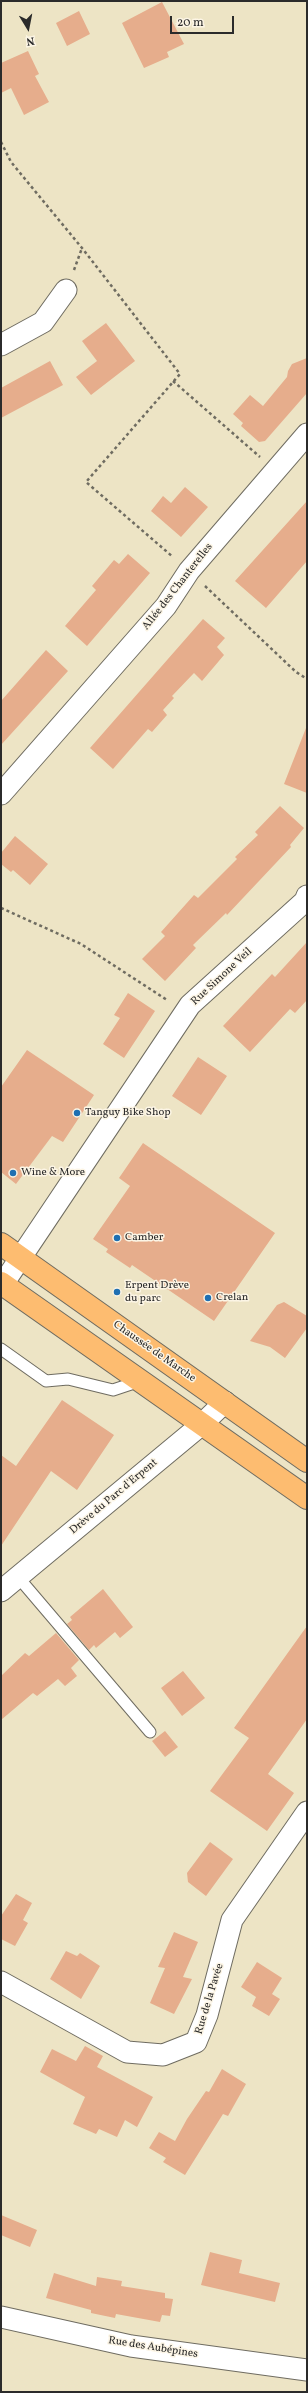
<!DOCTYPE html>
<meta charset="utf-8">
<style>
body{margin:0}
#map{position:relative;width:308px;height:2393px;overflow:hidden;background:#ede4c5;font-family:Vollkorn,serif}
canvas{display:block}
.frame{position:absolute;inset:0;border:2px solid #2b2b2b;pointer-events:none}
.north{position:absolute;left:8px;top:8px;width:40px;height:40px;-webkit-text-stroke:3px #fcf5e5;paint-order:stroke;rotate:170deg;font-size:11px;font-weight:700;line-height:16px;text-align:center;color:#2b2b2b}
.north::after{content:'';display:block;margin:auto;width:14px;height:18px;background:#2b2b2b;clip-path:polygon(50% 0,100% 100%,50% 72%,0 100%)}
.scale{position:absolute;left:170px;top:16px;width:64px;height:18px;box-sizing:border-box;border:2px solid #2b2b2b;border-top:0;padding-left:5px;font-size:12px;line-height:14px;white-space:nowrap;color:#2b2b2b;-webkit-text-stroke:3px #fcf5e5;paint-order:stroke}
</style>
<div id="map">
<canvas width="308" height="2393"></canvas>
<div class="frame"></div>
<div class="north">N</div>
<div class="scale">20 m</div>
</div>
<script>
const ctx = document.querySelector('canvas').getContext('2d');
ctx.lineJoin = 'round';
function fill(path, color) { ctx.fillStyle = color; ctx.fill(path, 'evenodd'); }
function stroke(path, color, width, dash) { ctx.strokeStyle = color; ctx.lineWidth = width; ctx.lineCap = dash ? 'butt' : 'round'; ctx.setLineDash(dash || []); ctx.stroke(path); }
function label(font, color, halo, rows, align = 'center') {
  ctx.font = font + ' Vollkorn,serif'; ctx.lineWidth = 3; ctx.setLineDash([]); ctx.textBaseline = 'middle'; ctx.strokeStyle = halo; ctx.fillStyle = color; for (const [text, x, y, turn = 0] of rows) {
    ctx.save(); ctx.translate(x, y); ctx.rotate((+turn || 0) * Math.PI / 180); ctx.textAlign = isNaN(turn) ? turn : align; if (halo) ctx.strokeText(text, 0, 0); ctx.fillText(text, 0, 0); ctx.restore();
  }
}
const building = new Path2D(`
 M162 2 184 44 167 52 169 57 144 68 122 23Z
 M79 11 90 34 67 46 56 23Z
 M28 51 39 74 35 76 49 102 24 115 11 88 1 93V63Z
 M106 323 135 361 91 395 76 377 97 361 82 341Z
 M307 358V393L265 441 259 442 241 426 243 423 233 414 250 395 263 406 287 377 288 371 292 364Z
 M50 361 63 385 1 418V388Z
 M185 487 208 507 181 537 151 511 163 496 171 503Z
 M307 501V561L266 608 235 581Z
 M128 554 150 573 87 646 65 626 96 590 92 586 114 560 119 564Z
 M203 619 225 638 217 647 224 655 202 681 194 673 172 696 174 698 163 710 167 715 152 732 148 729 113 769 90 748Z
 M46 650 68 671 1 745V701Z
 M306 728H307V793L284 784Z
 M280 806 304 828 290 845 291 847 227 915 226 913 193 945 196 948 165 981 142 959 165 936 161 932 194 895 198 898 237 859 235 857 258 835 255 832Z
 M15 836 48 864 30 885 13 870 11 872 1 864V853Z
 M307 942V1000L295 1013 290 1009 250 1052 223 1026 272 974 275 977Z
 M128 993 155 1011 124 1058 103 1044 120 1018 114 1015Z
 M27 1050 94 1095 63 1142 52 1136 16 1184 1 1172V1087Z
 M198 1057 227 1076 201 1115 172 1096Z
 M143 1143 275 1233 214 1321 132 1265 130 1268 106 1252 108 1249 93 1239 130 1186 119 1178Z
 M284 1302 307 1316V1328L285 1358 270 1347 250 1341 277 1305Z
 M62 1400 114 1435 77 1490 51 1471 1 1546V1455L16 1466Z
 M103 1589 133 1627 120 1638 115 1632 96 1648 94 1645 89 1650 67 1624 72 1620 70 1617Z
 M307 1626V1719L268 1774 294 1793 267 1831 210 1791 249 1738 234 1728Z
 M56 1633 79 1660 71 1668 77 1676 65 1686 58 1679 37 1696 33 1693 1 1720V1676L25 1653 29 1656Z
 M183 1671 205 1698 182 1716 161 1688Z
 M165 1731 178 1747 165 1757 152 1741Z
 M210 1842 233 1859 206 1896 188 1882 187 1873Z
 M16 1894 32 1903 23 1920 28 1923 15 1946 1 1939V1916Z
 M174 1932 198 1942 183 1977 192 1979 174 2014 150 2003 165 1968 158 1967Z
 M66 1951 77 1956 80 1953 100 1966 81 1999 50 1979Z
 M257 1962 282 1978 272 1994 280 1999 269 2016 252 2006 256 1997 241 1987Z
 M85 2046 103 2056 97 2067 153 2097 137 2127 125 2120 117 2137 99 2129 96 2134 73 2124 85 2097 40 2072 52 2049 76 2061Z
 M222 2069 246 2084 228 2116 223 2114 185 2175 163 2162 166 2158 149 2148 159 2132 175 2141 187 2119 206 2091 209 2092Z
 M1 2215 37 2230 30 2247 1 2235Z
 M210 2252 242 2260 239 2273 280 2283 275 2302 201 2285Z
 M54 2273 96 2286 97 2277 122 2281 121 2286 165 2293V2298L173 2299 170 2316 162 2315 160 2322 116 2314 115 2318 91 2313V2310L46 2298Z`);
const path = new Path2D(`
 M1 142 11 162 82 248 180 374 86 482 173 557
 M74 270 82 248
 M173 381 260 457
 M205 586 296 672 307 679
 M1 908 81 944 167 1000`);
const service = new Path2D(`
 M1 1349 46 1381 68 1379 113 1390 140 1381
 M18 1577 150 1732`);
const minor = new Path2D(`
 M1 345 43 322 66 290
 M1 794 166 606 189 571 307 434
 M3 1284 190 1005 305 901 307 896
 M1 1591 201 1425 225 1402
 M1 1982 127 2052 163 2055 196 2042 207 2015 232 1920 307 1812
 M1 2317 131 2346 307 2370`);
const primary = new Path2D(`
 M1 1244 307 1461
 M1 1283 307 1498`);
const markers = [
 [77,1113,4,"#1f6fb2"],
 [13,1173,4,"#1f6fb2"],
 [117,1238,4,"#1f6fb2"],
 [117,1292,4,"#1f6fb2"],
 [208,1298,4,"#1f6fb2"]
];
const streetNames = [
 ["Allée des Chanterelles",178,587,-52],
 ["Rue Simone Veil",222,977,-43],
 ["Chaussée de Marche",154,1352,35],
 ["Drève du Parc d'Erpent",114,1497,-40],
 ["Rue de la Pavée",210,1999,-73],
 ["Rue des Aubépines",153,2348,9]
];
const poiNames = [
 ["Tanguy Bike Shop",85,1113],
 ["Wine & More",21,1173],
 ["Camber",125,1238],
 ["Erpent Drève",125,1286],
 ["du parc",125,1299],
 ["Crelan",216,1298]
];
fill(building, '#e6ad8c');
stroke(service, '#6f6c61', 13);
stroke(minor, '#6f6c61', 23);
stroke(primary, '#6f6c61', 24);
stroke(path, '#6f6c61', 2.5, [3, 3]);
stroke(service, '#fff', 11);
stroke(minor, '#fff', 21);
stroke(primary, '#fdbc70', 22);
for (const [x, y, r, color] of markers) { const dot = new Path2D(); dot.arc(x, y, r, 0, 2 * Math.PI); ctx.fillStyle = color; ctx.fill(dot); stroke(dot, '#fcf5e5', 1.5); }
label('11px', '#2b2b2b', '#fcf5e5', streetNames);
label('11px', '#2b2b2b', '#fcf5e5', poiNames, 'left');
</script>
